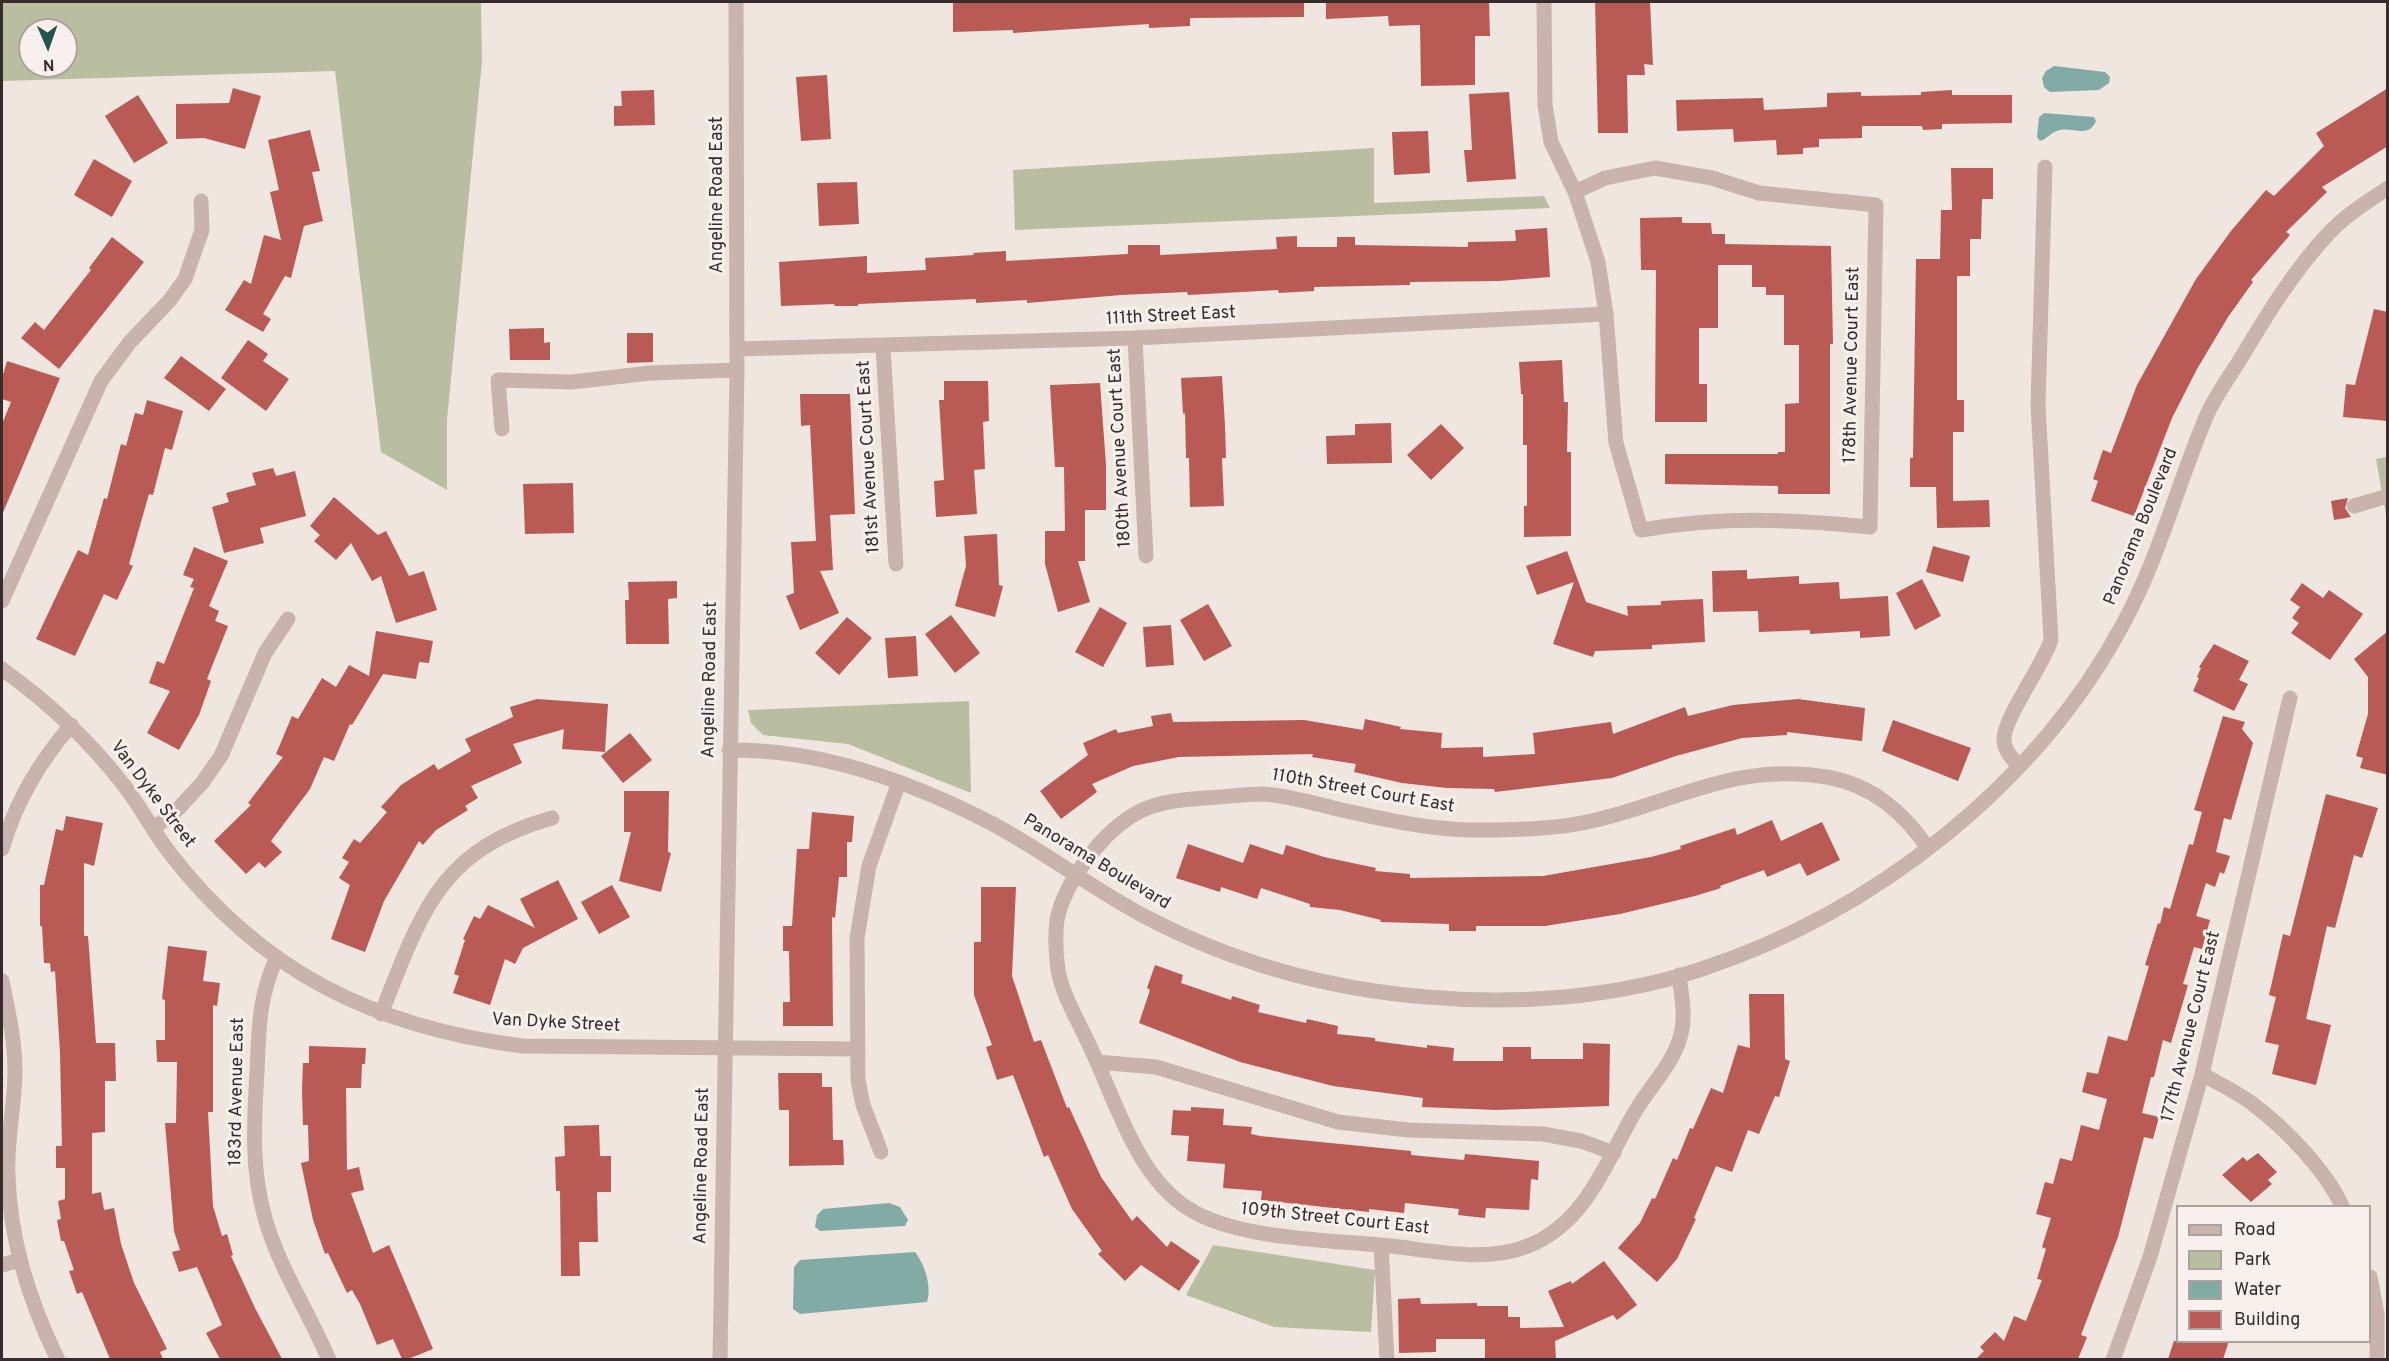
<!DOCTYPE html>
<style>
body{margin:0}
#map{position:relative;width:2389px;height:1361px;overflow:hidden;background:#f0e6e0;font-family:Overpass,sans-serif}
canvas{display:block}
.frame{position:absolute;inset:0;border:3px solid #372c2b;pointer-events:none}
.legend{position:absolute;left:2176px;top:1205px;width:195px;height:138px;box-sizing:border-box;background:#f8f0ec;border:2px solid #aba29f;margin:0;padding:8px 10px;list-style:none;font-size:18px;color:#372c2b}
.legend li{display:flex;align-items:center;gap:12px;height:30px}
.legend b{width:30px;border:2px solid #aba29f}
.north{position:absolute;left:18px;top:18px;width:60px;height:60px;box-sizing:border-box;background:#f8f0ec;border:2px solid #aba29f;border-radius:50%;rotate:178deg;font-size:16px;font-weight:700;line-height:24px;text-align:center;color:#372c2b}
.north::after{content:'';display:block;margin:auto;width:21px;height:27px;background:#24544e;clip-path:polygon(50% 0,100% 100%,50% 72%,0 100%)}
</style>
<div id="map">
<canvas width="2389" height="1361"></canvas>
<div class="frame"></div>
<ul class="legend">
<li><b style="height:8px;background:#c8b4ad"></b>Road</li>
<li><b style="height:16px;background:#babea1"></b>Park</li>
<li><b style="height:16px;background:#82aba5"></b>Water</li>
<li><b style="height:16px;background:#b95a55"></b>Building</li>
</ul>
<div class="north">N</div>
</div>
<script>
const ctx = document.querySelector('canvas').getContext('2d');
ctx.lineJoin = 'round';
function fill(path, color) { ctx.fillStyle = color; ctx.fill(path, 'evenodd'); }
function stroke(path, color, width, dash) { ctx.strokeStyle = color; ctx.lineWidth = width; ctx.lineCap = dash ? 'butt' : 'round'; ctx.setLineDash(dash || []); ctx.stroke(path); }
function label(font, color, halo, rows, align = 'center') {
  ctx.font = font + ' Overpass,sans-serif'; ctx.lineWidth = 6; ctx.setLineDash([]); ctx.textBaseline = 'middle'; ctx.strokeStyle = halo; ctx.fillStyle = color; for (const [text, x, y, turn = 0] of rows) {
    ctx.save(); ctx.translate(x, y); ctx.rotate((+turn || 0) * Math.PI / 180); ctx.textAlign = isNaN(turn) ? turn : align; if (halo) ctx.strokeText(text, 0, 0); ctx.fillText(text, 0, 0); ctx.restore();
  }
}
const green = new Path2D(`
 M2 2H481L482 61 447 420V490L381 452 335 71 2 81ZM30 30H66V66H30Z
 M1374 148V203L1544 196 1550 208 1015 230 1013 170Z
 M2387 457V521L2376 459Z
 M969 701 971 793 848 744 763 735 751 723 748 710Z
 M1213 1245 1375 1270 1371 1332 1274 1327 1186 1295Z`);
const water = new Path2D(`
 M2054 66 2105 72 2110 77 2109 83 2099 90 2050 92 2044 87 2042 78 2046 71Z
 M2044 113 2094 117 2096 121C2088 140 2071 125 2057 131 2050 133 2047 139 2040 141L2037 137 2039 117Z
 M889 1203 900 1207 908 1220 905 1226 820 1231 815 1227 817 1215 823 1209Z
 M915 1252C925 1265 932 1287 927 1302L800 1314 793 1309 794 1267 800 1260Z`);
const building = new Path2D(`
 M953 2H1304V17L1190 18V26L1149 28V24L1013 33V30L953 32Z
 M1326 2H1489L1490 36H1475V85L1421 86 1420 25 1389 26 1388 16 1326 19Z
 M1595 2H1650L1653 65 1644 64 1645 75H1627L1628 133H1598Z
 M827 75 831 139 801 141 796 77Z
 M233 88 261 96 245 149 204 138 176 139V104L229 103Z
 M2388 88V146L2322 187 2327 192 2286 232 2290 235 2251 280 2253 282 2228 317 2197 369 2172 418 2134 516 2091 501 2098 481 2093 479 2103 450 2111 453 2137 385 2196 279 2231 231 2266 190 2274 196 2324 146 2316 133Z
 M654 90 655 125 614 126V106H622L621 91Z
 M1952 90V95H2012V123L1942 124V129L1923 130 1922 126H1862V138L1819 139V147L1803 148V154L1777 155 1776 140 1734 142 1733 129 1677 131 1676 100 1763 98 1764 110 1827 107V93L1861 92V96L1921 95V92Z
 M1509 92 1516 179 1467 182 1464 150H1472L1469 94Z
 M138 95 168 143 134 163 105 116Z
 M310 130 320 171 312 172 323 221 304 226 291 278 285 276 263 314 271 319 263 332 225 310 244 280 251 284 264 235 281 240 270 192 279 190 268 140Z
 M1428 131 1430 173 1394 175 1392 132Z
 M94 159 132 181 112 217 74 195Z
 M1951 168H1993V199H1982L1981 239H1970V276H1957V400H1964V432H1953V501L1989 500 1990 527 1937 528 1936 487H1910V458H1913L1916 259H1940L1941 210H1952Z
 M857 182 859 224 819 226 817 183Z
 M1682 217V223H1711L1712 234H1725V244L1831 246 1833 344H1830V494H1778V486L1665 484V454H1778V452H1785V404L1799 403V345H1784V295H1766V287H1752V265H1718V328H1699V384H1707V422H1655L1656 270H1641L1640 218Z
 M1547 228 1550 277 1499 281 1410 282V285L1314 287V291L1279 293 1278 290 1188 295 1187 292 1121 295 1027 303V300L976 303V299L858 304V306H835L834 304 781 306 779 262 867 256V273L926 270 925 258 974 255 973 253 1006 251V261L1128 254V245H1160V255L1277 249 1276 237 1297 236V247H1337V237H1355V245L1468 247V242L1516 241 1515 230Z
 M112 237 144 262 59 369 21 338 35 322 44 330 91 270 89 268Z
 M2374 309 2388 312V421L2343 417 2346 384 2355 385Z
 M544 328V343L550 342V360H510L509 329Z
 M627 333H653V362L627 363Z
 M248 340 268 354 263 361 289 379 266 411 221 378Z
 M181 356 226 389 209 411 164 378Z
 M1562 360 1564 402H1568L1567 452H1571V536L1524 537V506H1527V445H1523V394H1521L1519 362Z
 M7 361 60 378 2 515V424L11 402 2 399V378Z
 M1222 376 1225 426 1226 458H1222L1224 506 1190 507 1189 458H1186L1185 413 1183 414 1181 378Z
 M944 381H988L989 421 983 422 985 469 974 470 977 514 936 517 934 481 944 480 939 400H944Z
 M1100 383 1106 465V510H1085V561H1078L1090 602 1058 612 1045 564V531H1065L1064 467H1055L1050 385Z
 M800 394H850L855 514 830 515 833 570 820 571 839 613 800 630 786 596 794 593 791 542 816 541 810 425 801 426Z
 M147 400 183 411 172 450 165 448 153 495 149 494 129 564 133 566 117 600 104 594 75 656 36 639 78 550 88 555 104 498 107 499 121 444 126 446 135 413 143 415Z
 M1391 423 1392 463 1327 464 1326 436 1355 435V424Z
 M1441 424 1464 448 1431 480 1407 455Z
 M273 468 276 476 295 471 306 516 260 528 264 543 224 553 212 507 229 502 226 493 256 485 252 473Z
 M573 483 574 533 525 534 523 484Z
 M334 497 378 535 386 531 409 576 424 571 437 610 396 623 381 576 372 581 351 543 336 560 314 541 320 535 310 526Z
 M2348 498 2345 508 2351 517 2334 520 2331 501Z
 M997 534 999 585 1003 586 995 617 955 606 966 566 964 536Z
 M1933 546 1970 556 1963 582 1926 572Z
 M194 547 228 561 209 606 219 611 215 621 228 626 207 679 211 681 199 715 179 750 147 733 170 691 149 683 157 661 164 664 194 588 190 587 194 579 183 575Z
 M1567 551 1586 602 1628 616 1627 606 1661 605V601L1703 599 1705 642 1652 645V649L1595 651 1593 657 1553 644 1574 582 1537 595 1526 566Z
 M1747 570V579L1799 576V584L1839 582 1840 599 1888 596 1890 636 1860 638V631L1810 634V630L1759 632 1758 611 1713 612 1712 571Z
 M1922 579 1941 616 1915 630 1896 593Z
 M677 581V598L668 599 669 644H626L625 600H629L628 582Z
 M2302 583 2323 598 2329 590 2363 614 2330 660 2291 633 2299 623 2292 618 2300 607 2290 600Z
 M1208 604 1232 646 1204 661 1180 620Z
 M1100 607 1127 623 1103 667 1075 652Z
 M951 615 980 653 955 673 925 634Z
 M847 617 872 638 839 675 815 653Z
 M1171 625 1174 665 1146 667 1143 627Z
 M376 631 433 641 429 663 419 662 416 679 383 674 352 725 350 724 334 761 324 757 310 789 271 841 282 852 265 868 259 862 246 874 214 841 251 805 248 803 283 757 276 754 292 716 298 719 322 678 336 687 349 665 369 676Z
 M2388 631V775L2360 768 2363 758 2356 756 2368 714V677L2354 659Z
 M916 636 918 676 888 678 885 638Z
 M2214 644 2249 661 2239 680 2248 684 2234 711 2193 691 2199 678 2197 677 2201 668 2199 667Z
 M537 699 608 704 605 752 562 749 564 729 513 744 522 763 471 786 478 798 465 806 468 810 436 830 423 845 419 841 384 901 365 952 331 939 350 885 339 878 349 862 342 858 354 839 360 843 387 812 381 807 401 785 434 764 438 770 471 751 465 739 513 717 510 707Z
 M1798 699 1865 708 1862 741 1787 732V735L1742 738 1676 756 1612 778 1495 792 1494 789 1447 788 1402 783 1354 772 1356 764 1312 757 1313 754 1179 757 1133 766 1092 784 1097 792 1061 819 1040 791 1088 755 1083 743 1116 729 1118 733 1153 726 1151 716 1171 713 1173 722 1304 720 1363 730 1365 719 1401 727 1400 729 1442 733 1441 748 1483 747V757L1535 754 1533 733 1611 722 1613 734 1685 707 1688 716 1733 705Z
 M2223 716 2245 722 2242 729 2253 743 2231 820 2224 818 2216 852 2230 856 2224 874 2220 872 2215 887 2206 883 2196 916 2210 920 2202 949 2194 947 2183 984 2188 985 2171 1043 2163 1040 2154 1077H2151L2142 1113 2159 1117 2153 1139 2144 1137 2118 1237 2081 1335 2087 1337 2078 1359H1976L1984 1351 1980 1347 1995 1332 2004 1341 2014 1316 2026 1321 2042 1280 2037 1279 2046 1249 2042 1247 2051 1218 2036 1214 2045 1182 2053 1184 2060 1158 2072 1161 2081 1125 2099 1130 2107 1099 2082 1092 2087 1072 2098 1074 2108 1036 2127 1041 2149 966 2145 965 2158 923 2160 924 2164 907 2170 909 2189 844 2193 845 2202 812 2194 810Z
 M1893 720 1971 748 1958 781 1882 751Z
 M630 733 652 760 623 783 601 756Z
 M624 791H669L668 852 671 853 661 892 619 881 631 832H624Z
 M2326 794 2378 808 2362 858 2354 855 2335 928 2327 926 2306 1019 2331 1025 2316 1085 2272 1074 2279 1045 2265 1042 2276 997 2269 995 2283 934 2290 936Z
 M812 812 854 816 852 842H847V877H839L835 918 832 917 833 1026H783V1002H790L789 951H783V926H792L797 849H809Z
 M66 816 103 823 94 866 84 863V936H88L96 1043H115L116 1081H105V1132L92 1133V1194L101 1192 104 1210 114 1208 121 1244 134 1283 167 1349 160 1352 163 1359H110L82 1292 77 1294 69 1271 74 1270 64 1241H61L57 1220 61 1219 58 1201 65 1199V1168H56V1146H62L60 1053 55 971 51 972 50 963H44L42 926H40V885H44L56 829 63 831Z
 M1772 820 1781 841 1822 822 1840 860 1807 876 1800 863 1767 877 1764 870 1720 886 1721 888 1695 896 1620 914 1545 926H1476V931H1449V924L1380 922 1381 920 1340 910 1310 907V904L1261 888 1257 899 1221 887 1220 892 1176 878 1188 844 1243 863 1250 844 1283 855 1286 845 1324 857 1376 868 1375 871 1410 874V878L1543 876 1651 857 1681 849 1680 846 1735 828 1737 835Z
 M558 880 578 919 523 948 515 964 505 959 490 1005 453 993 459 976 454 974 465 940 463 939 474 916 480 919 488 905 535 928 520 899Z
 M612 885 630 917 599 934 581 902Z
 M981 887H1016L1012 976 1034 1042 1041 1040 1067 1108 1069 1107 1101 1177 1132 1221 1137 1216 1167 1247 1171 1241 1200 1261 1179 1291 1141 1265 1125 1281 1098 1254 1102 1251 1072 1209 1048 1155 1044 1157 1013 1075 997 1080 986 1047 992 1045 974 995V942H981Z
 M168 946 207 951 203 981 220 983 217 1006 213 1005V1112H208L213 1206 222 1236 227 1234 233 1255 231 1256 255 1308 282 1359H220L206 1333 222 1325 197 1267 179 1272 172 1252 180 1250 174 1231 165 1123H176L177 1062H157L156 1040H165V1000L162 999Z
 M1155 965 1183 975 1181 983 1231 1000 1232 996 1260 1005 1258 1012 1306 1023 1307 1019 1338 1026 1337 1034 1375 1038V1041L1427 1048V1045L1454 1048 1453 1061H1503V1047H1531V1059H1583V1043L1610 1044 1609 1106 1497 1110 1422 1107 1423 1098 1333 1086 1240 1062 1139 1023 1150 990 1147 988Z
 M1749 994H1784L1785 1059 1790 1061 1779 1097 1775 1096 1759 1134 1748 1130 1732 1172 1716 1166 1694 1218 1696 1219 1677 1259 1657 1282 1618 1248 1640 1223 1652 1198 1655 1199 1673 1158 1677 1160 1690 1128 1693 1129 1711 1088 1723 1093 1738 1045 1750 1048Z
 M309 1046 366 1048 365 1064H362L361 1088H346L347 1170 359 1167 364 1190 351 1193 373 1253 389 1245 433 1349 408 1359H402L393 1339 377 1345 360 1304 352 1290 347 1293 328 1253 325 1254 313 1220 301 1163 309 1161 308 1125H303L302 1090 303 1063H309Z
 M778 1073H822V1087H832L833 1140H843L844 1165 789 1166V1110H779Z
 M1191 1107 1224 1109 1223 1125 1252 1127 1251 1134 1260 1136 1411 1151V1155L1464 1160 1465 1154 1539 1161 1538 1180 1531 1179 1529 1210 1486 1208 1485 1218 1458 1215 1459 1209 1405 1203 1404 1213 1369 1209V1212L1261 1200 1262 1191 1223 1188 1225 1164 1187 1161 1189 1136 1171 1135 1173 1110 1191 1111Z
 M599 1125 600 1156H611V1192H597L598 1242H579L580 1276H561L560 1191H556L555 1157 565 1156 564 1126Z
 M2258 1153 2277 1172 2268 1180 2272 1184 2251 1202 2222 1175 2243 1157 2247 1161Z
 M1604 1261 1637 1305 1617 1320 1613 1315 1555 1341 1556 1359H1485V1339H1436V1352L1399 1353 1398 1299 1420 1298 1421 1304 1477 1303V1306H1508V1317H1520V1328L1564 1327 1548 1291 1571 1281 1572 1284Z
 M2174 1341H2229L2223 1359H2168Z`);
const minor = new Path2D(`
 M1544 2 1545 105 1551 142 1575 192 1598 262 1606 314 1616 443 1641 530C1722 516 1788 519 1870 527L1876 205 1759 193 1712 178 1655 168 1605 178 1575 192
 M1135 338 1146 556
 M883 347 896 564
 M737 349 1135 338 1606 314
 M502 429 498 380 572 382 650 373 737 370
 M2354 506 2388 496
 M2 601 101 381 130 342 170 300 185 279 202 230 201 201
 M2 669C48 702 88 739 123 784 140 806 153 831 169 852 261 972 374 1027 522 1046L858 1049
 M729 750C820 749 910 781 991 823 1044 851 1091 888 1144 916 1233 963 1327 989 1427 997 1516 1005 1613 998 1699 970 1873 913 2036 786 2123 624 2159 558 2177 486 2206 417 2214 398 2227 380 2238 363 2265 318 2293 271 2329 233 2346 215 2367 202 2388 188
 M2018 765C2012 758 2005 751 2004 741 2002 720 2043 666 2051 640L2038 405 2045 167
 M153 829 179 808 202 783 221 756 265 653 288 619
 M2 849C16 801 39 763 71 725
 M277 957C258 998 259 1030 257 1073 254 1122 251 1170 265 1218 279 1268 309 1312 329 1360
 M1679 975C1681 994 1686 1015 1681 1034 1674 1063 1651 1085 1636 1110 1606 1160 1588 1222 1528 1246 1486 1263 1435 1251 1391 1246 1333 1240 1238 1240 1189 1209 1137 1177 1117 1104 1092 1051 1081 1025 1063 998 1058 970 1056 955 1055 935 1057 920 1064 884 1099 837 1130 817 1152 802 1179 800 1205 798 1225 797 1245 794 1264 794 1291 796 1316 804 1342 810 1383 819 1426 829 1468 830 1510 830 1556 830 1596 820 1679 800 1737 762 1827 777 1872 785 1903 812 1928 848
 M2 981C8 1011 15 1040 15 1071 15 1106 6 1141 8 1176 10 1241 29 1301 58 1360
 M381 1014C421 914 438 850 552 818
 M1097 1062 1156 1067 1338 1122 1408 1130 1543 1134 1581 1141 1614 1153
 M2202 1074C2219 1084 2239 1093 2254 1105 2286 1129 2326 1171 2342 1206
 M881 1152 863 1105 858 1080 857 938 869 866 899 782
 M1381 1245 1387 1360
 M2 1265 19 1260
 M2370 1277 2377 1314V1360
 M720 1360 737 370 736 2
 M2113 1360 2150 1257 2202 1074 2290 698`);
const streetNames = [
 ["Angeline Road East",718,195,-90],
 ["111th Street East",1171,317,-3],
 ["178th Avenue Court East",1853,365,-89],
 ["180th Avenue Court East",1121,448,-93],
 ["181st Avenue Court East",870,457,-93],
 ["Panorama Boulevard",2142,527,-68],
 ["Angeline Road East",711,680,-89],
 ["110th Street Court East",1363,792,10],
 ["Van Dyke Street",152,795,53],
 ["Panorama Boulevard",1096,863,31],
 ["Van Dyke Street",556,1024,3],
 ["177th Avenue Court East",2192,1027,-76],
 ["183rd Avenue East",238,1092,-89],
 ["Angeline Road East",703,1166,-89],
 ["109th Street Court East",1335,1220,6]
];
fill(green, '#babea1');
fill(water, '#82aba5');
fill(building, '#b95a55');
stroke(minor, '#c8b4ad', 15);
label('18px', '#372c2b', '#f8f0ec', streetNames);
</script>
